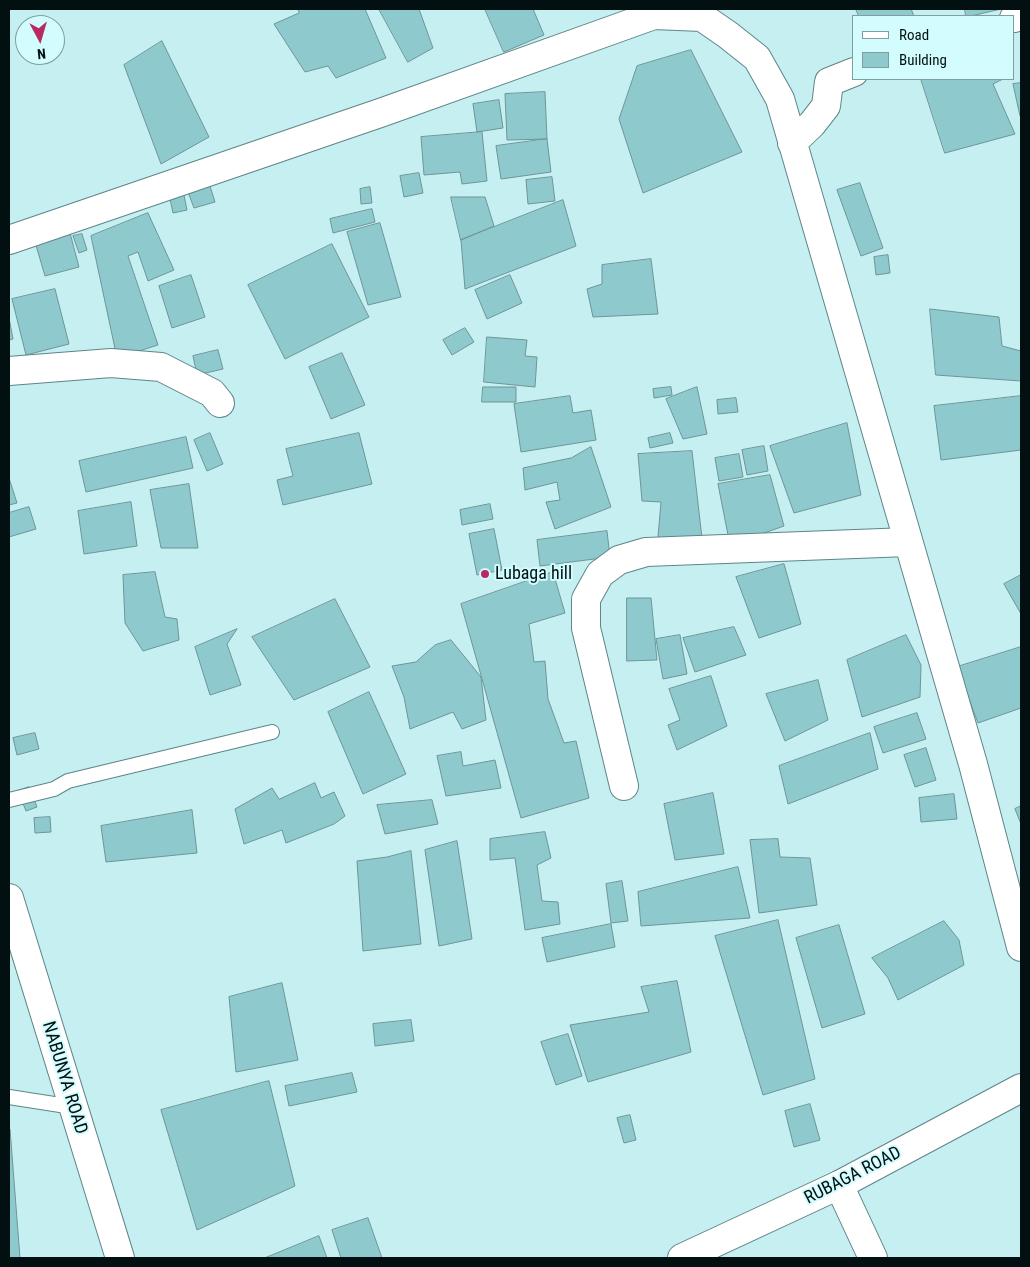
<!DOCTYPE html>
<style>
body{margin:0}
#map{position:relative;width:1030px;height:1267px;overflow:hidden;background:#c5eff1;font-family:"Roboto Condensed",sans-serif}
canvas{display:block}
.frame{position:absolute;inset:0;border:10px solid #021011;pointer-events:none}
.legend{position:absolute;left:852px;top:15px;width:162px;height:65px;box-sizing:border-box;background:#d2fcfe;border:1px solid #7f9e9f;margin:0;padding:6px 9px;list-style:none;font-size:15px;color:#021011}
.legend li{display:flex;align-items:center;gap:10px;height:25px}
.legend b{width:25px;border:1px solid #7f9e9f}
.north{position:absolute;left:15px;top:15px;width:50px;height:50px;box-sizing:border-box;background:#d2fcfe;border:1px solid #7f9e9f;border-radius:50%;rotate:174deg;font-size:14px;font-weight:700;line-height:20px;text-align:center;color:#021011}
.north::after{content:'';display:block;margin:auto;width:18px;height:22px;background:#b72a62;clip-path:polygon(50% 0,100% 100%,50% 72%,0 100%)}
</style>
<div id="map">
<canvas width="1030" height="1267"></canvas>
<div class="frame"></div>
<ul class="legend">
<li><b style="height:6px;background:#fff"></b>Road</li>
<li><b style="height:14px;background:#8ecacd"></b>Building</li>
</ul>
<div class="north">N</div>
</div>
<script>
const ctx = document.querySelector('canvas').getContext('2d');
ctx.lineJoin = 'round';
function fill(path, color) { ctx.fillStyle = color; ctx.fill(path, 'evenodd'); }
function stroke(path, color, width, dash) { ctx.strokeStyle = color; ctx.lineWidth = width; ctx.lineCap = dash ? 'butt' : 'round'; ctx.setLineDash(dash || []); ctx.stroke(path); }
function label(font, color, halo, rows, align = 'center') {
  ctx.font = font + ' "Roboto Condensed",sans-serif'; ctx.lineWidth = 4; ctx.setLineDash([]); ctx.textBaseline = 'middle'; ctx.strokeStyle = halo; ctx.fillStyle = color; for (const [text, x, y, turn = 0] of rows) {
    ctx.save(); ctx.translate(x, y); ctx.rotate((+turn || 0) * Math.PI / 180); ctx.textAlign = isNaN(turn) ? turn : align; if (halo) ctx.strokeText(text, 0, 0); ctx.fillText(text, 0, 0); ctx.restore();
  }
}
const building = new Path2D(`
 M298 9H365L386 58 336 78 328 66 305 72 274 24 299 13Z
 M379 9H419L433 48 408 62Z
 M485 9H533L544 35 504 52Z
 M856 9H911L914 16H859Z
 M965 9H1001L971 16H966Z
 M162 41 209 137 161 164 124 65Z
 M691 50 742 152 643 193 619 119 637 66Z
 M921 79H1003L993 84 1015 134 945 153Z
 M1021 83V116H1020L1013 84Z
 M545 92 547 139 507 140 505 94Z
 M499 100 503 128 477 132 473 104Z
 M482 132 487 181 462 184 460 172 424 175 421 137Z
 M547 139 551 172 501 179 496 146Z
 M419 173 423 193 404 197 400 176Z
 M552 177 555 201 528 204 526 180Z
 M860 183 883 248 861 256 837 190Z
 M210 186 215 202 194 208 188 192Z
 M370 187 372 203 361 204 360 189Z
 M184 195 187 210 173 213 170 199Z
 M451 197H485L494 226 461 240Z
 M563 200 576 246 465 289 461 240Z
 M372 209 375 222 333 233 330 219Z
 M148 213 174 270 148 281 138 252 128 256 158 345 117 358 91 236Z
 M380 223 401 297 368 305 347 232Z
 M70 233 79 267 45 276 35 242Z
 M82 234 87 250 79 253 73 236Z
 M332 244 369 317 285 359 248 285Z
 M888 255 890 273 876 275 874 257Z
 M651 259 658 314 593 317 587 289 602 284V265Z
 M191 275 205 317 172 328 159 286Z
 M510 275 522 303 487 319 475 290Z
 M55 289 69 344 26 355 12 299Z
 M930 309 999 317 1002 346 1021 351V381L936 375Z
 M9 318 13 339 9 340Z
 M465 328 474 342 452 355 443 340Z
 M487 337 527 340 525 356 537 357 535 387 484 382Z
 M218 350 223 369 197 375 193 356Z
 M342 353 365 405 331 419 309 367Z
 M483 387H516V402H482Z
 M671 387 672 395 654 398 653 389Z
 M697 387 707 434 683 439 666 399Z
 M570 396 573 413 591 410 596 440 521 452 514 404Z
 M1021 396V450L941 460 934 406Z
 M736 398 738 412 718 414 717 400Z
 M847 423 861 495 794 513 770 446Z
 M210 433 223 464 207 471 194 440Z
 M359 433 372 484 283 505 277 480 293 476 286 449Z
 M670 433 673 443 650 448 648 438Z
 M186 437 193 468 86 492 79 461Z
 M764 446 768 471 747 475 742 450Z
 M591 447 611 507 555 529 546 502 560 500 557 482 525 490 523 468 571 458Z
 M692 451 703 547 657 548 661 502 642 501 638 454Z
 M739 454 743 477 719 481 715 458Z
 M770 475 784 526 730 545 718 484Z
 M9 478 17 503 9 505Z
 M189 484 198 548H161L150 490Z
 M131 502 137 546 84 554 78 511Z
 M490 504 493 519 462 525 460 510Z
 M29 507 36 529 9 537V513Z
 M494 529 502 570 477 575 469 534Z
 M607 531 610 557 540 566 537 540Z
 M784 564 801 624 759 638 736 577Z
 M155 572 165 617 177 619 179 640 143 651 125 623 123 575Z
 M553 572 565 613 529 624 534 662 545 661 548 699 564 743 576 741 589 798 521 818 461 604Z
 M1021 575V614L1004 584Z
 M627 598H651L657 660 627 661Z
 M335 599 370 667 294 700 252 637Z
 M734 627 746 655 695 672 683 638Z
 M237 629 227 644 241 685 210 695 195 647Z
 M680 635 687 674 663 679 656 639Z
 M906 635 921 665 920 697 862 717 847 660Z
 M451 640 481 677 486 720 462 729 453 712 410 729 404 697 392 666 416 662 435 645Z
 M1021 647V708L978 723 957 667Z
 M711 676 727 726 677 750 668 725 680 720 669 689Z
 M818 680 828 720 785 741 766 694Z
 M369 692 406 774 363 794 328 712Z
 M917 713 926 739 883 753 874 727Z
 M35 733 39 749 17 755 13 738Z
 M870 733 878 769 788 804 779 766Z
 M926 748 936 780 915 787 904 755Z
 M461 752 463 766 495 760 501 788 446 796 437 756Z
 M315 783 321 798 334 792 345 816 334 824 286 843 282 830 244 844 235 809 272 788 279 799Z
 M29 787 37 807 26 811 18 791Z
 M713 793 724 854 675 860 664 804Z
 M954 794 957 819 921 822 919 798Z
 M432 800 438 824 385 834 377 805Z
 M1021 806V824L1015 809Z
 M192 810 197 853 106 862 101 826Z
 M50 817 51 832 35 833 34 818Z
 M545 832 551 858 537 865 542 901 558 902 560 924 525 930 515 858 490 860V839Z
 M778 839 780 857 810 858 817 905 759 913 750 840Z
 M457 841 472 939 439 946 425 850Z
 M411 851 421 944 363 951 357 861 387 857Z
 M738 867 750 918 641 926 638 892Z
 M622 881 628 921 611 923 606 884Z
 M778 920 815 1079 763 1095 715 936Z
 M944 921 959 940 964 965 898 1000 888 978 872 958Z
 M611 924 615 947 547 962 542 938Z
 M839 925 865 1014 822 1028 796 938Z
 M677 981 691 1052 588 1082 570 1025 649 1012 641 987Z
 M282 983 298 1060 236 1072 229 997Z
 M411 1020 414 1041 375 1046 373 1024Z
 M568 1034 582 1076 556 1085 541 1042Z
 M352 1073 357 1092 289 1106 285 1086Z
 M269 1081 295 1186 197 1230 161 1110Z
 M810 1104 820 1140 794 1147 785 1111Z
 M630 1115 636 1140 624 1143 617 1118Z
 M9 1129H10L20 1258H9Z
 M368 1218 382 1258H341L332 1230Z
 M319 1236 327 1258H265Z`);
const lane = new Path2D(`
 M9 800 54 789 68 781 272 732
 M9 1097 73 1107`);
const street = new Path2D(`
 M649 9 654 15 702 17 728 35 757 58 780 99 973 764 1021 947
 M1014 18 1021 16
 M792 143 812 124 826 106 829 82 854 72
 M9 240 383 112 654 15
 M9 371 111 363 161 367 212 393 220 403
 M624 786 586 628V599L600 574 619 560 646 552 908 542
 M839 1185 873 1258`);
const secondary = new Path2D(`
 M9 898 120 1258
 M682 1258 839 1185 1021 1088`);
const markers = [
 [485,574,5,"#b72a62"]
];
const poiNames = [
 ["Lubaga hill",495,574]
];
const streetNames = [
 ["NABUNYA ROAD",64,1078,73],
 ["RUBAGA ROAD",853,1176,-27]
];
fill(building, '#8ecacd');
stroke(building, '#6d9597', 1);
stroke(lane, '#5e8587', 16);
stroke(street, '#5e8587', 30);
stroke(secondary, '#5e8587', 30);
stroke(lane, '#fff', 14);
stroke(street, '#fff', 28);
stroke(secondary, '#fff', 28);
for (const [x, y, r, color] of markers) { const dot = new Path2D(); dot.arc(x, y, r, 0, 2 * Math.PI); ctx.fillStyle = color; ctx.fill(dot); stroke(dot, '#d2fcfe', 2); }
label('18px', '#021011', '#d2fcfe', poiNames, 'left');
label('18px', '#021011', '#d2fcfe', streetNames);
</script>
